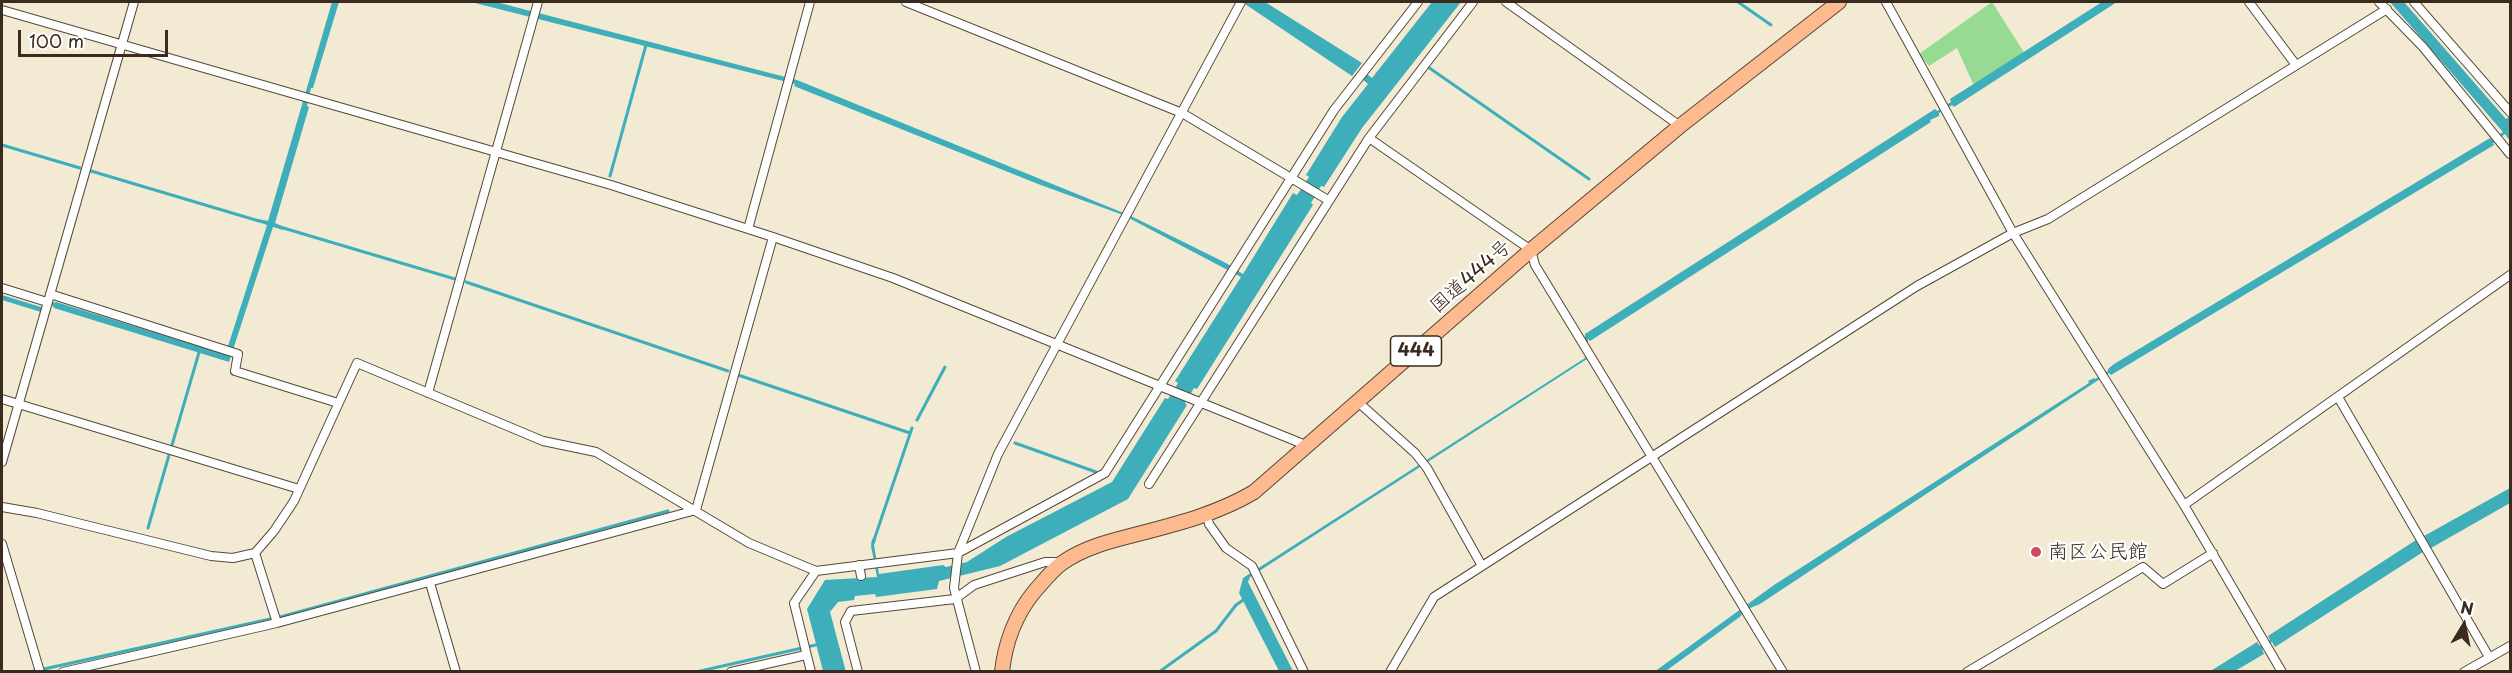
<!DOCTYPE html>
<meta charset="utf-8">
<style>
body{margin:0}
#map{position:relative;width:2512px;height:673px;overflow:hidden;background:#f3ead3;font-family:"Playpen Sans",sans-serif}
canvas{display:block}
.frame{position:absolute;inset:0;border:3px solid #3b2a1e;pointer-events:none}
.north{position:absolute;left:2434px;top:595px;width:60px;height:60px;-webkit-text-stroke:4px #fff;paint-order:stroke;rotate:10deg;font-size:16px;font-weight:700;line-height:24px;text-align:center;color:#3b2a1e}
.north::after{content:'';display:block;margin:auto;width:21px;height:27px;background:#3b2a1e;clip-path:polygon(50% 0,100% 100%,50% 72%,0 100%)}
.scale{position:absolute;left:18px;top:30px;width:150px;height:27px;box-sizing:border-box;border:3px solid #3b2a1e;border-top:0;padding-left:8px;font-size:18px;line-height:21px;white-space:nowrap;color:#3b2a1e;-webkit-text-stroke:4px #fff;paint-order:stroke}
</style>
<div id="map">
<canvas width="2512" height="673"></canvas>
<div class="frame"></div>
<div class="north">N</div>
<div class="scale">100 m</div>
</div>
<script>
const ctx = document.querySelector('canvas').getContext('2d');
ctx.lineJoin = 'round';
function fill(path, color) { ctx.fillStyle = color; ctx.fill(path, 'evenodd'); }
function stroke(path, color, width, dash) { ctx.strokeStyle = color; ctx.lineWidth = width; ctx.lineCap = dash ? 'butt' : 'round'; ctx.setLineDash(dash || []); ctx.stroke(path); }
function label(font, color, halo, rows, align = 'center') {
  ctx.font = font + ' "Playpen Sans","Klee One",sans-serif'; ctx.lineWidth = 4.5; ctx.setLineDash([]); ctx.textBaseline = 'middle'; ctx.strokeStyle = halo; ctx.fillStyle = color; for (const [text, x, y, turn = 0] of rows) {
    ctx.save(); ctx.translate(x, y); ctx.rotate((+turn || 0) * Math.PI / 180); ctx.textAlign = isNaN(turn) ? turn : align; if (halo) ctx.strokeText(text, 0, 0); ctx.fillText(text, 0, 0); ctx.restore();
  }
}
const green = new Path2D(`
 M1992 2 2025 54 1975 88 1957 48 1929 66 1919 54Z`);
const water = new Path2D(`
 M332 2H339L313 88H311L307 106 309 107 275 223 284 227 283 230 273 227 229 362 54 308 51 303 56 302 228 355 230 347 228 346 267 225 258 222V219L268 221Z
 M471 2H496L797 80 1131 216 1226 263 1243 274 1293 193 1297 195 1309 177 1306 175 1342 117 1368 84 1362 79 1367 74 1372 78 1432 2H1461L1362 128 1324 187 1321 186 1311 203 1313 205 1197 389 1194 388 1185 403 1187 405 1128 499 1000 566 939 581 937 589 876 597 875 594 855 596 854 600 838 602 830 612 846 672 823 671 807 609 825 580 877 577 871 546 872 539 876 540 874 545 879 574 943 565 946 567 967 562 1006 537 1112 482 1165 398 1168 399 1178 383 1175 381 1241 277 1123 215 1038 184 794 86 795 84Z
 M1242 2H1265L1362 63 1352 76Z
 M2102 2H2117L1954 107 1952 105 1939 113V116L1930 120 1931 122 1590 341 1588 339 1587 359 1250 577 1248 582 1293 671H1279L1239 593 1243 578 1585 358V334L1935 109 1937 111 1951 102 1950 99Z
 M2390 2H2404L2506 119 2510 116V141L2505 134 2493 143 2494 145 2111 375 2109 373 1760 604 1743 611 1741 616 1666 671 1654 672 1774 585 2089 383 2088 381 2094 378 2095 379 2108 371V369L2114 364 2490 138 2492 140 2503 132Z
 M2 295 41 307V312L2 300Z
 M2510 488V503L2431 548 2429 545 2422 548 2423 552 2275 647 2272 642 2262 649 2264 654 2235 671 2209 672 2257 642 2260 646 2270 640 2268 636 2416 540 2419 544 2426 540 2424 536Z`);
const stream = new Path2D(`
 M1738 2 1771 25
 M1428 67 1589 179
 M2 145 80 168
 M91 171 259 221
 M610 176 646 45
 M280 227 455 279
 M466 282 728 371
 M738 375 910 433
 M917 420 945 367
 M1015 443 1096 472
 M172 445 200 349
 M148 528 169 455
 M873 543 912 428
 M280 617 668 511
 M44 669 270 619
 M30 672 34 671
 M696 672 820 644
 M1159 672 1216 631 1236 605 1246 598`);
const street = new Path2D(`
 M906 2 1182 113 1328 200
 M1506 2 1680 126
 M1886 2 2013 233 2184 505 2282 672
 M2249 2 2296 65
 M2379 2 2423 47 2510 154
 M2414 2 2510 112
 M2 10 611 185 773 237 893 278 1308 446
 M1369 138 1531 250 1535 265 1783 672
 M748 229 810 2
 M2 288 47 302
 M50 294 238 354 235 371 338 403
 M428 393 538 2
 M2338 397 2489 657
 M2 399 299 489
 M1358 402 1415 453 1427 468 1482 566
 M2 462 134 2
 M1149 484 1369 138 1473 2
 M2184 505 2510 275
 M2 507 37 513 211 556 233 558 255 553 274 531 294 501 357 363 543 441 596 452 749 543 816 571 958 553 1105 473 1334 110 1418 2
 M696 510 773 237
 M1207 515 1209 524 1226 548 1252 566 1304 672
 M2 544 40 672
 M255 553 277 623
 M859 565 861 576
 M430 583 456 672
 M63 672 277 623 696 510
 M731 672 806 655
 M811 672 794 603 816 571
 M858 672 845 622 851 611 955 599 974 585 1045 562H1062
 M976 672 954 588 958 553 998 454 1241 2
 M1390 672 1434 597 1917 286 2013 233 2048 219 2387 9
 M1967 672 2143 567 2163 584 2213 553
 M2464 672 2510 646`);
const highway = new Path2D(`
 M1002 672C1005 643 1016 614 1034 592 1043 582 1051 571 1062 563 1083 548 1110 541 1134 535 1176 524 1217 514 1254 492L1531 250 1680 126 1839 2`);
const markers = [
 [2036,552,6,"#d1495b"]
];
const shields = [
 [1416,351,51]
];
const shieldNames = [
 ["444",1416,351]
];
const streetNames = [
 ["国道444号",1471,277,-41]
];
const poiNames = [
 ["南区公民館",2048,552]
];
fill(green, '#96da93');
fill(water, '#3eaeba');
stroke(stream, '#3eaeba', 3);
stroke(street, '#574739', 10);
stroke(highway, '#574739', 16);
stroke(street, '#fff', 8);
stroke(highway, '#fcba8e', 14);
for (const [x, y, r, color] of markers) { const dot = new Path2D(); dot.arc(x, y, r, 0, 2 * Math.PI); ctx.fillStyle = color; ctx.fill(dot); stroke(dot, '#fff', 2); }
for (const [x, y, w] of shields) { const box = new Path2D(); box.roundRect(x - w / 2, y - 15, w, 30, 4.5); ctx.fillStyle = '#fff'; ctx.fill(box); stroke(box, '#3b2a1e', 1.5); }
label('bold 18px', '#3b2a1e', null, shieldNames);
label('20px', '#3b2a1e', '#fff', streetNames);
label('20px', '#3b2a1e', '#fff', poiNames, 'left');
</script>
